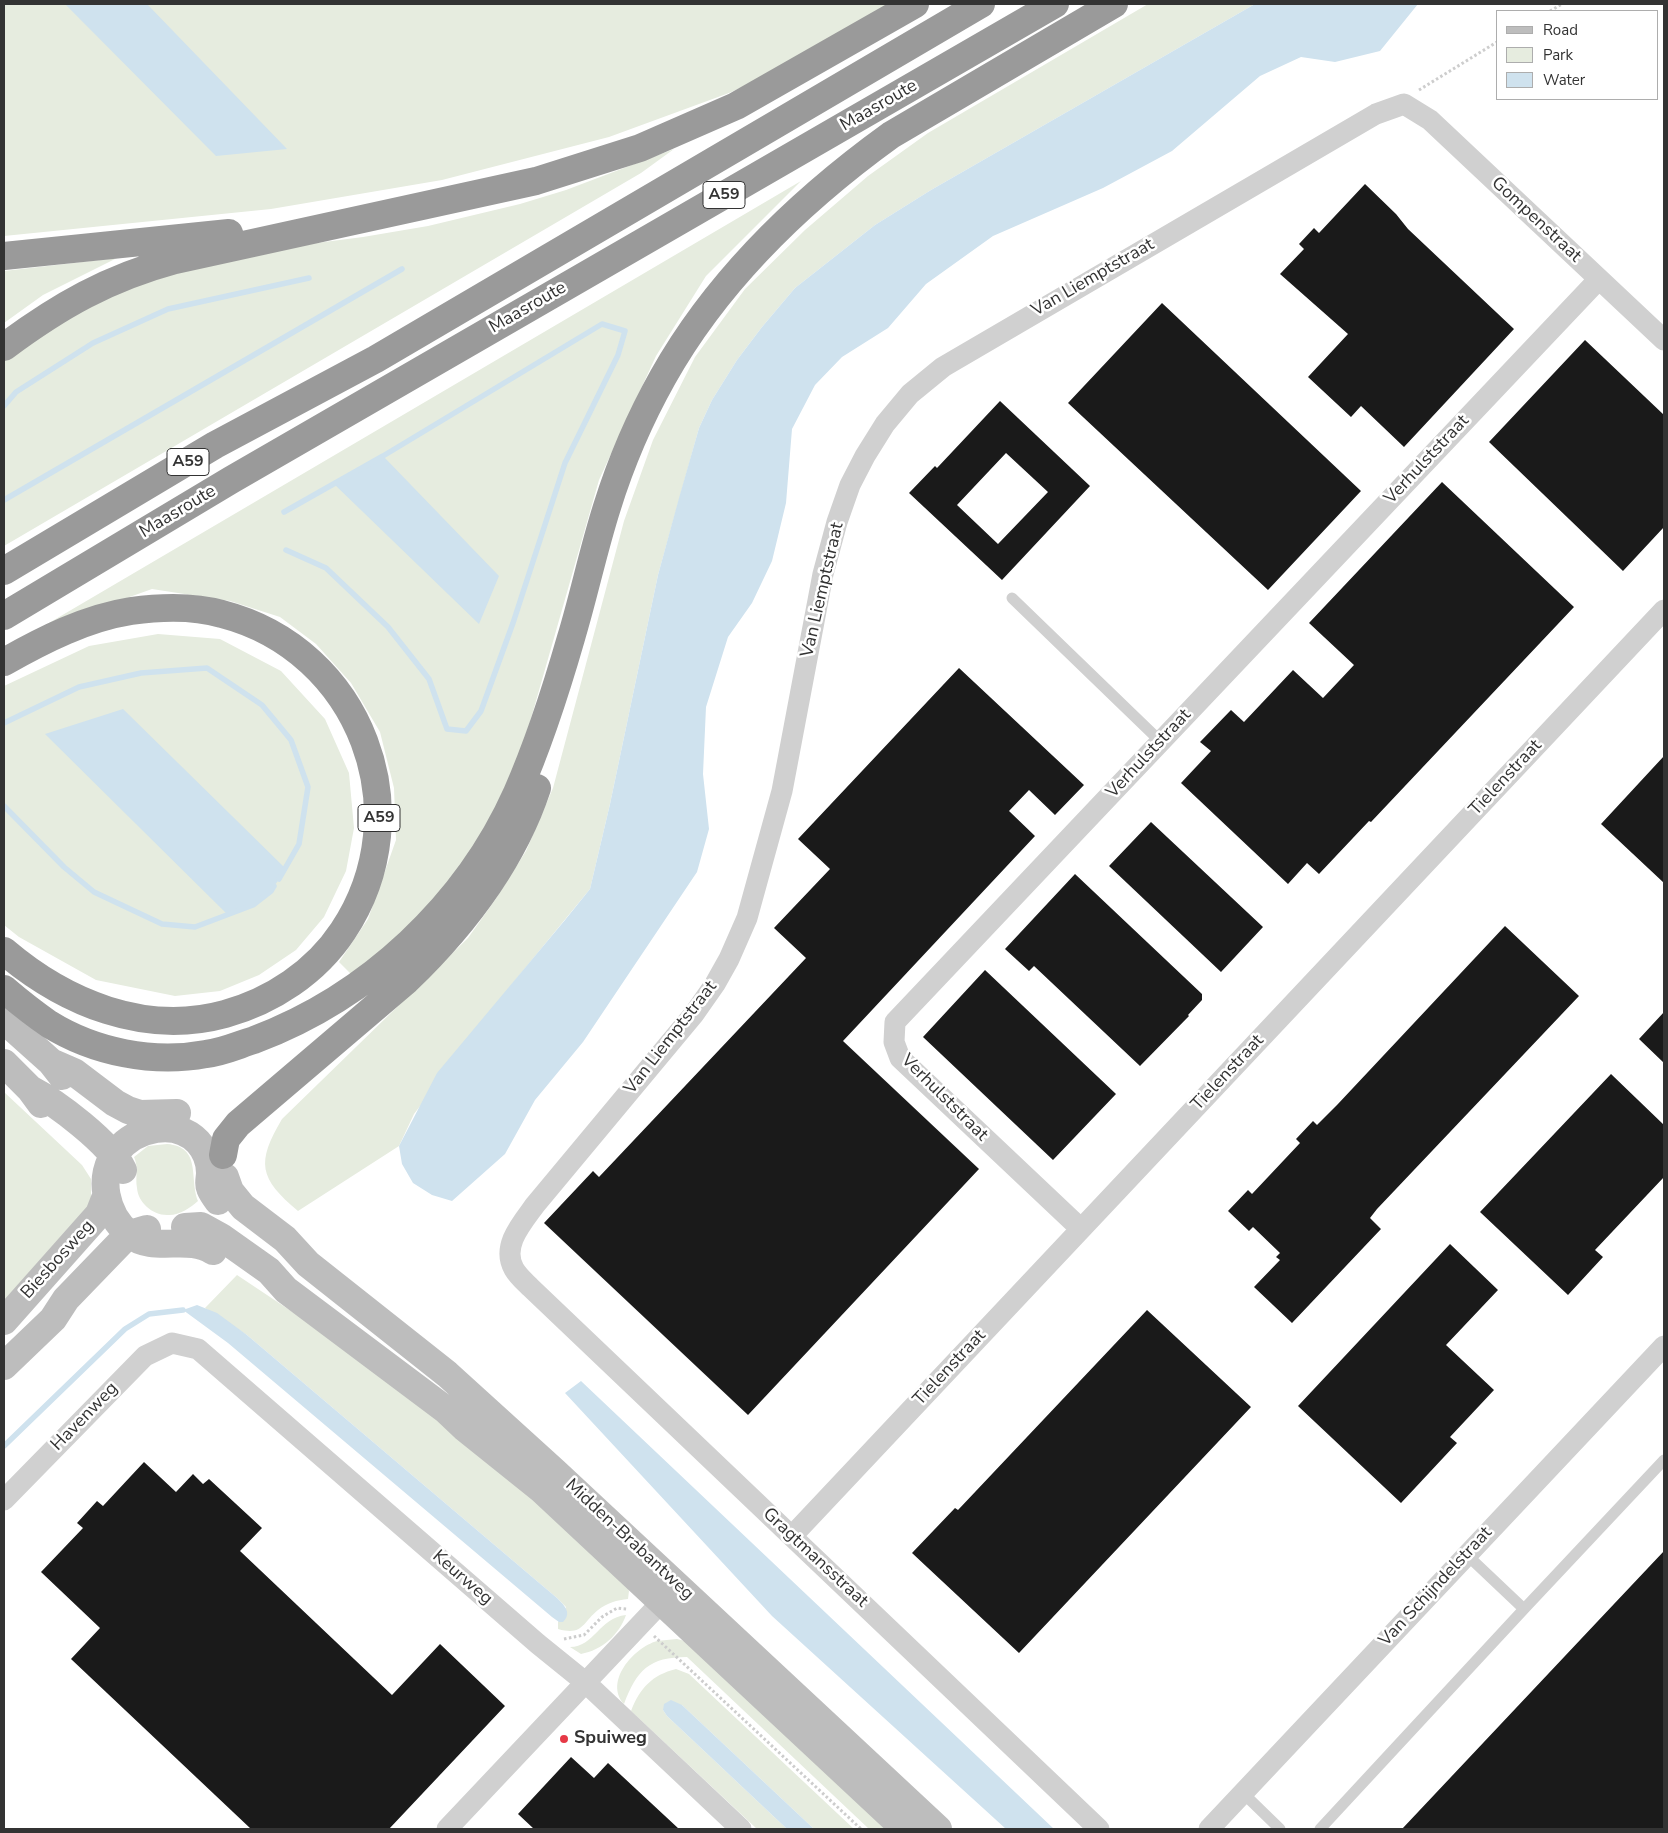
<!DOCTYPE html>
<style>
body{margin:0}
#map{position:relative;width:1668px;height:1833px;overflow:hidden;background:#fff;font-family:"Nunito Sans",sans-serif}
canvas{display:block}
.frame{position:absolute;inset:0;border:5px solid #333;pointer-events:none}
.legend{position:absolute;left:1496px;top:10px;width:162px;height:90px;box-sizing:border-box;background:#fff;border:1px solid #adadad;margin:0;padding:6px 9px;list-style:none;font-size:15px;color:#333}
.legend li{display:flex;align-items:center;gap:10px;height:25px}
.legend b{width:25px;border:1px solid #adadad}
</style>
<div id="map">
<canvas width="1668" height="1833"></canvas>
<div class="frame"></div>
<ul class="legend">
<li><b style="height:6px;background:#bdbdbd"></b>Road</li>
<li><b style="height:14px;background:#e6ecdf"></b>Park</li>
<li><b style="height:14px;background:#cfe2ee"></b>Water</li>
</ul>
</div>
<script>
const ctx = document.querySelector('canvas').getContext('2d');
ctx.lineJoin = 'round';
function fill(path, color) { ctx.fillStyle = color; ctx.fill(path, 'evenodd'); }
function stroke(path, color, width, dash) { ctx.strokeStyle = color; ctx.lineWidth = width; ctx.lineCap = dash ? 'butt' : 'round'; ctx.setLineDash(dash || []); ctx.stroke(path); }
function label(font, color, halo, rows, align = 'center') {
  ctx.font = font + ' "Nunito Sans",sans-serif'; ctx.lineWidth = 5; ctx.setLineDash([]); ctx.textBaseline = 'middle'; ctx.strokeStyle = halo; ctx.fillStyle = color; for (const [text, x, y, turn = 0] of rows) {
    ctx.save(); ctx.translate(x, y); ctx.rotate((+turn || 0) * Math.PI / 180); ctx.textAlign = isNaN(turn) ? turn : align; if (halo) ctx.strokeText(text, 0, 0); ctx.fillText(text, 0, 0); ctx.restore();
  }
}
const green = new Path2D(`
 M4 4H909L773 73 729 93 609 137 442 180 271 209 4 236Z
 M1148 4H1255L931 190 875 225 795 288 762 327 737 360 712 400 699 428 658 575 610 804 590 889 517 978 414 1114 399 1146 298 1211C259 1178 256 1163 282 1119L468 938 495 900 526 851 553 788 624 521 653 440 695 357 745 289 805 230 868 176 928 133Z
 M674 149 641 173 4 546V360L84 305 158 274 270 249 363 237 428 226 520 204 566 190Z
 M801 181 706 276 656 356 599 480 530 722 506 792 444 894 395 944 351 974 339 962 368 919 396 840 394 788 380 732 351 683 316 644 280 617 230 601 152 589 37 630Z
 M117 258 43 295 4 323V271Z
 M158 634 220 639 281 671 325 719 349 773 354 828 346 871 324 917 296 950 259 975 220 991 175 996 96 980 19 937 4 925V686L89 646Z
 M4 1092 82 1165 91 1179V1203L4 1303Z
 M167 1144C202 1147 189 1178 198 1201 190 1208 179 1216 167 1215 152 1215 138 1202 137 1188 135 1177 139 1168 134 1157L148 1146Z
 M237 1275 348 1349 508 1474 623 1574 629 1591 628 1599C617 1600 607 1603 598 1610 582 1623 583 1636 558 1629V1621L559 1622 566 1607 557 1598 247 1335 205 1308Z
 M626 1615C619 1635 602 1650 581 1654L570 1647C594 1647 599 1618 626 1615Z
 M677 1639 693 1643 896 1829H869L687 1657C649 1657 637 1670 624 1704 604 1682 633 1648 657 1641 663 1640 670 1640 677 1639Z
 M676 1669 689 1674 854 1829H814L682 1705 663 1710 667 1716 787 1829H757L631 1711C640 1688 652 1675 676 1669Z`);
const water = new Path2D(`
 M65 4H147L287 149 216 156Z
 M1255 4H1418L1380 51 1335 62 1301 57 1260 76 1172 151 1103 188 993 236 926 284 888 328 842 357 815 385 792 429 786 503 772 561 752 603 728 637 706 707 703 774 709 829 697 872 583 1042 535 1100 505 1154 452 1201 432 1195 413 1183 402 1164 399 1146 437 1073 565 920 590 889 610 804 658 575 679 498 699 428 712 400 737 360 762 327 795 288 875 225 931 190Z
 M383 456 499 576 479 624 333 483Z
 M123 709 286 869C267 898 260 902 228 915L45 734Z
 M197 1305 217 1313 247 1335 557 1598C565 1606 572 1613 563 1622H559L552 1617 228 1343 183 1310Z
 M581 1381 1054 1829H1006L772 1616 565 1393Z
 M671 1700 682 1705 814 1829H787L667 1716 663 1710 664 1704Z`);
const stream = new Path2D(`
 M4 406 16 392 93 343 168 309 309 278
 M4 500 402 269
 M284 512 383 456 602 324 625 331 618 355 565 463 513 623 481 711 466 731 447 729 429 679 388 627 326 568 286 550
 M4 723 79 687 141 673 207 668 262 705 291 740 308 787 299 844 279 879
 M4 806 64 867 94 892 162 924 195 927 253 905 271 891 274 886
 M4 1446 125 1329 149 1314 183 1310`);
const building = new Path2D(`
 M1365 184 1396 214 1408 229 1514 329 1404 447 1361 406 1351 417 1308 377 1348 334 1280 274 1304 249 1299 244 1314 228 1319 233Z
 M1162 303 1361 491 1268 590 1068 403Z
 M1585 340 1664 415V527L1623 571 1489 442Z
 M1000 401 1090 486 1002 580 909 493 935 466 937 468ZM1006 453 1048 492 998 544 957 505Z
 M1442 482 1574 607 1371 822 1369 821 1319 874 1307 863 1288 884 1181 783 1211 751 1200 742 1231 710 1244 722 1293 670 1323 698 1354 665 1309 623Z
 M959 668 1084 785 1055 815 1029 790 1009 811 1035 836 843 1041 979 1169 748 1415 544 1223 593 1171 599 1177 806 958 774 928 830 869 798 839Z
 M1664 756V883L1601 824Z
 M1151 822 1263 927 1221 972 1109 866Z
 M1075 874 1202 994V1000L1188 1015 1189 1016 1140 1066 1034 966 1029 971 1005 949Z
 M1505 926 1579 996 1377 1209 1370 1218 1381 1229 1292 1323 1254 1287 1280 1260 1276 1257 1280 1253 1253 1227 1249 1231 1228 1211 1248 1190 1252 1194 1300 1143 1296 1139 1313 1121 1317 1125 1337 1105Z
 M985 970 1116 1094 1053 1160 923 1037Z
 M1664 1012V1063L1639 1039Z
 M1611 1074 1664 1125V1177L1595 1250 1603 1257 1568 1295 1480 1212Z
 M1450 1244 1498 1290 1446 1345 1494 1390 1450 1437 1457 1443 1401 1503 1298 1406Z
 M1147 1310 1251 1407 1019 1653 912 1553 955 1508 958 1510Z
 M144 1462 176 1492 193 1474 203 1484 209 1479 262 1528 240 1551 392 1695 440 1644 505 1706 389 1829H251L71 1659 100 1628 41 1572 83 1528 77 1523 97 1501 103 1506Z
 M1664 1551V1829H1402L1597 1622Z
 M571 1757 594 1778 608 1763 679 1829H534L518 1814Z`);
const path = new Path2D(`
 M1550 11 1562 4
 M1419 90 1497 42
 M654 1636 861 1829
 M564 1639 584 1635 602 1617 617 1608 627 1609`);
const lane = new Path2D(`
 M1012 598 1160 741
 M1467 1555 1524 1609 1664 1460
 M1243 1793 1280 1829
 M1320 1829 1524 1609`);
const street = new Path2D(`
 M1081 1229 900 1058 894 1042 895 1022 1599 279
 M4 1500 145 1356 172 1343 198 1349 538 1644 585 1682 741 1829
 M792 1536 1664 610
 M447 1829 672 1591
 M1099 1829 530 1287C525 1282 518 1276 514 1269 501 1246 522 1223 535 1205L694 1014 715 984 729 959 747 918 782 791 823 574 837 522 850 485 865 456 885 424 910 394 943 367 1376 114 1404 104 1430 120 1664 340
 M1209 1829 1664 1346`);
const secondary = new Path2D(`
 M4 1020 51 1062 62 1076
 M51 1062 74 1072 115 1103 128 1110 140 1114 177 1113
 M4 1063 30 1089 41 1104
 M30 1089C57 1103 110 1143 123 1170
 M225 1177 230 1191 243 1207 285 1239 308 1264 447 1374 555 1472 938 1829
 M185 1227 201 1226 221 1237 269 1271 286 1290 446 1410 465 1428 541 1489 905 1829
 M213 1251C187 1234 154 1254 129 1234 106 1215 96 1176 117 1151 136 1128 175 1118 198 1142 206 1151 210 1161 210 1173 210 1178 208 1184 210 1188 212 1193 215 1197 218 1201
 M4 1321 99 1214 106 1196
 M4 1366 53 1319 66 1299 124 1239 130 1234 147 1229`);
const highway = new Path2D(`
 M4 256 229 233
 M4 347C59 306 108 278 175 260L536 181 640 148 736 106 915 4
 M4 571 215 445 376 359 981 4
 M4 616 231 480 1055 4
 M4 662C43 640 86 618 131 611 160 607 194 606 222 614 361 650 422 812 343 931 316 972 272 1001 225 1014 145 1036 65 1003 4 951
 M4 989C18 1001 33 1013 49 1024 94 1052 153 1064 206 1054 223 1052 238 1045 254 1040 369 997 467 905 517 793 539 743 556 690 571 638 584 595 593 551 607 507 621 462 640 418 663 377 718 279 801 200 891 135L1114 4
 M223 1155 226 1139 238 1124 407 980C463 926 512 863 537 788`);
const markers = [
 [564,1739,5,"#e63946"]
];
const shields = [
 [724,195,42],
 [188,462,42],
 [379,818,42]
];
const shieldNames = [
 ["A59",724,195],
 ["A59",188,462],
 ["A59",379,818]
];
const streetNames = [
 ["Maasroute",879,106,-30],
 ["Gompenstraat",1536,220,43],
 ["Van Liemptstraat",1093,278,-30],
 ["Maasroute",528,308,-30],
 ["Verhulststraat",1427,460,-47],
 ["Maasroute",178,512,-31],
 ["Van Liemptstraat",823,590,-77],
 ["Verhulststraat",1149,754,-47],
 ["Tielenstraat",1506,778,-47],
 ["Van Liemptstraat",671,1038,-52],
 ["Tielenstraat",1228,1073,-47],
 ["Verhulststraat",944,1098,45],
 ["Biesbosweg",58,1260,-48],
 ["Tielenstraat",950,1368,-47],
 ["Havenweg",85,1417,-46],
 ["Midden-Brabantweg",629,1540,43],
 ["Gragtmansstraat",815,1558,43],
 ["Keurweg",462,1578,41],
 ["Van Schijndelstraat",1436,1587,-47]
];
const poiNames = [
 ["Spuiweg",574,1739]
];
fill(green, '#e6ecdf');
fill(water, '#cfe2ee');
stroke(stream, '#cfe2ee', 5.5);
fill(building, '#1a1a1a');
stroke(path, '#cdcdcd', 3, [2.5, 2.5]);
stroke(lane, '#d0d0d0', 11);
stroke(street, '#d0d0d0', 21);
stroke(secondary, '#bdbdbd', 28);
stroke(highway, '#9a9a9a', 28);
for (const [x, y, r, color] of markers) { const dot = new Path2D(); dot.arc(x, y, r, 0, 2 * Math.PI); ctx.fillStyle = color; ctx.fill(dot); stroke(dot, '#fff', 2); }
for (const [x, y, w] of shields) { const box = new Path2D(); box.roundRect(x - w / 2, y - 13.5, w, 27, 4); ctx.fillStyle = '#fff'; ctx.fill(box); stroke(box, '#333', 1); }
label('bold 16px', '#333', null, shieldNames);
label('18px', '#333', '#fff', streetNames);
label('bold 18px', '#333', '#fff', poiNames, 'left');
</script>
